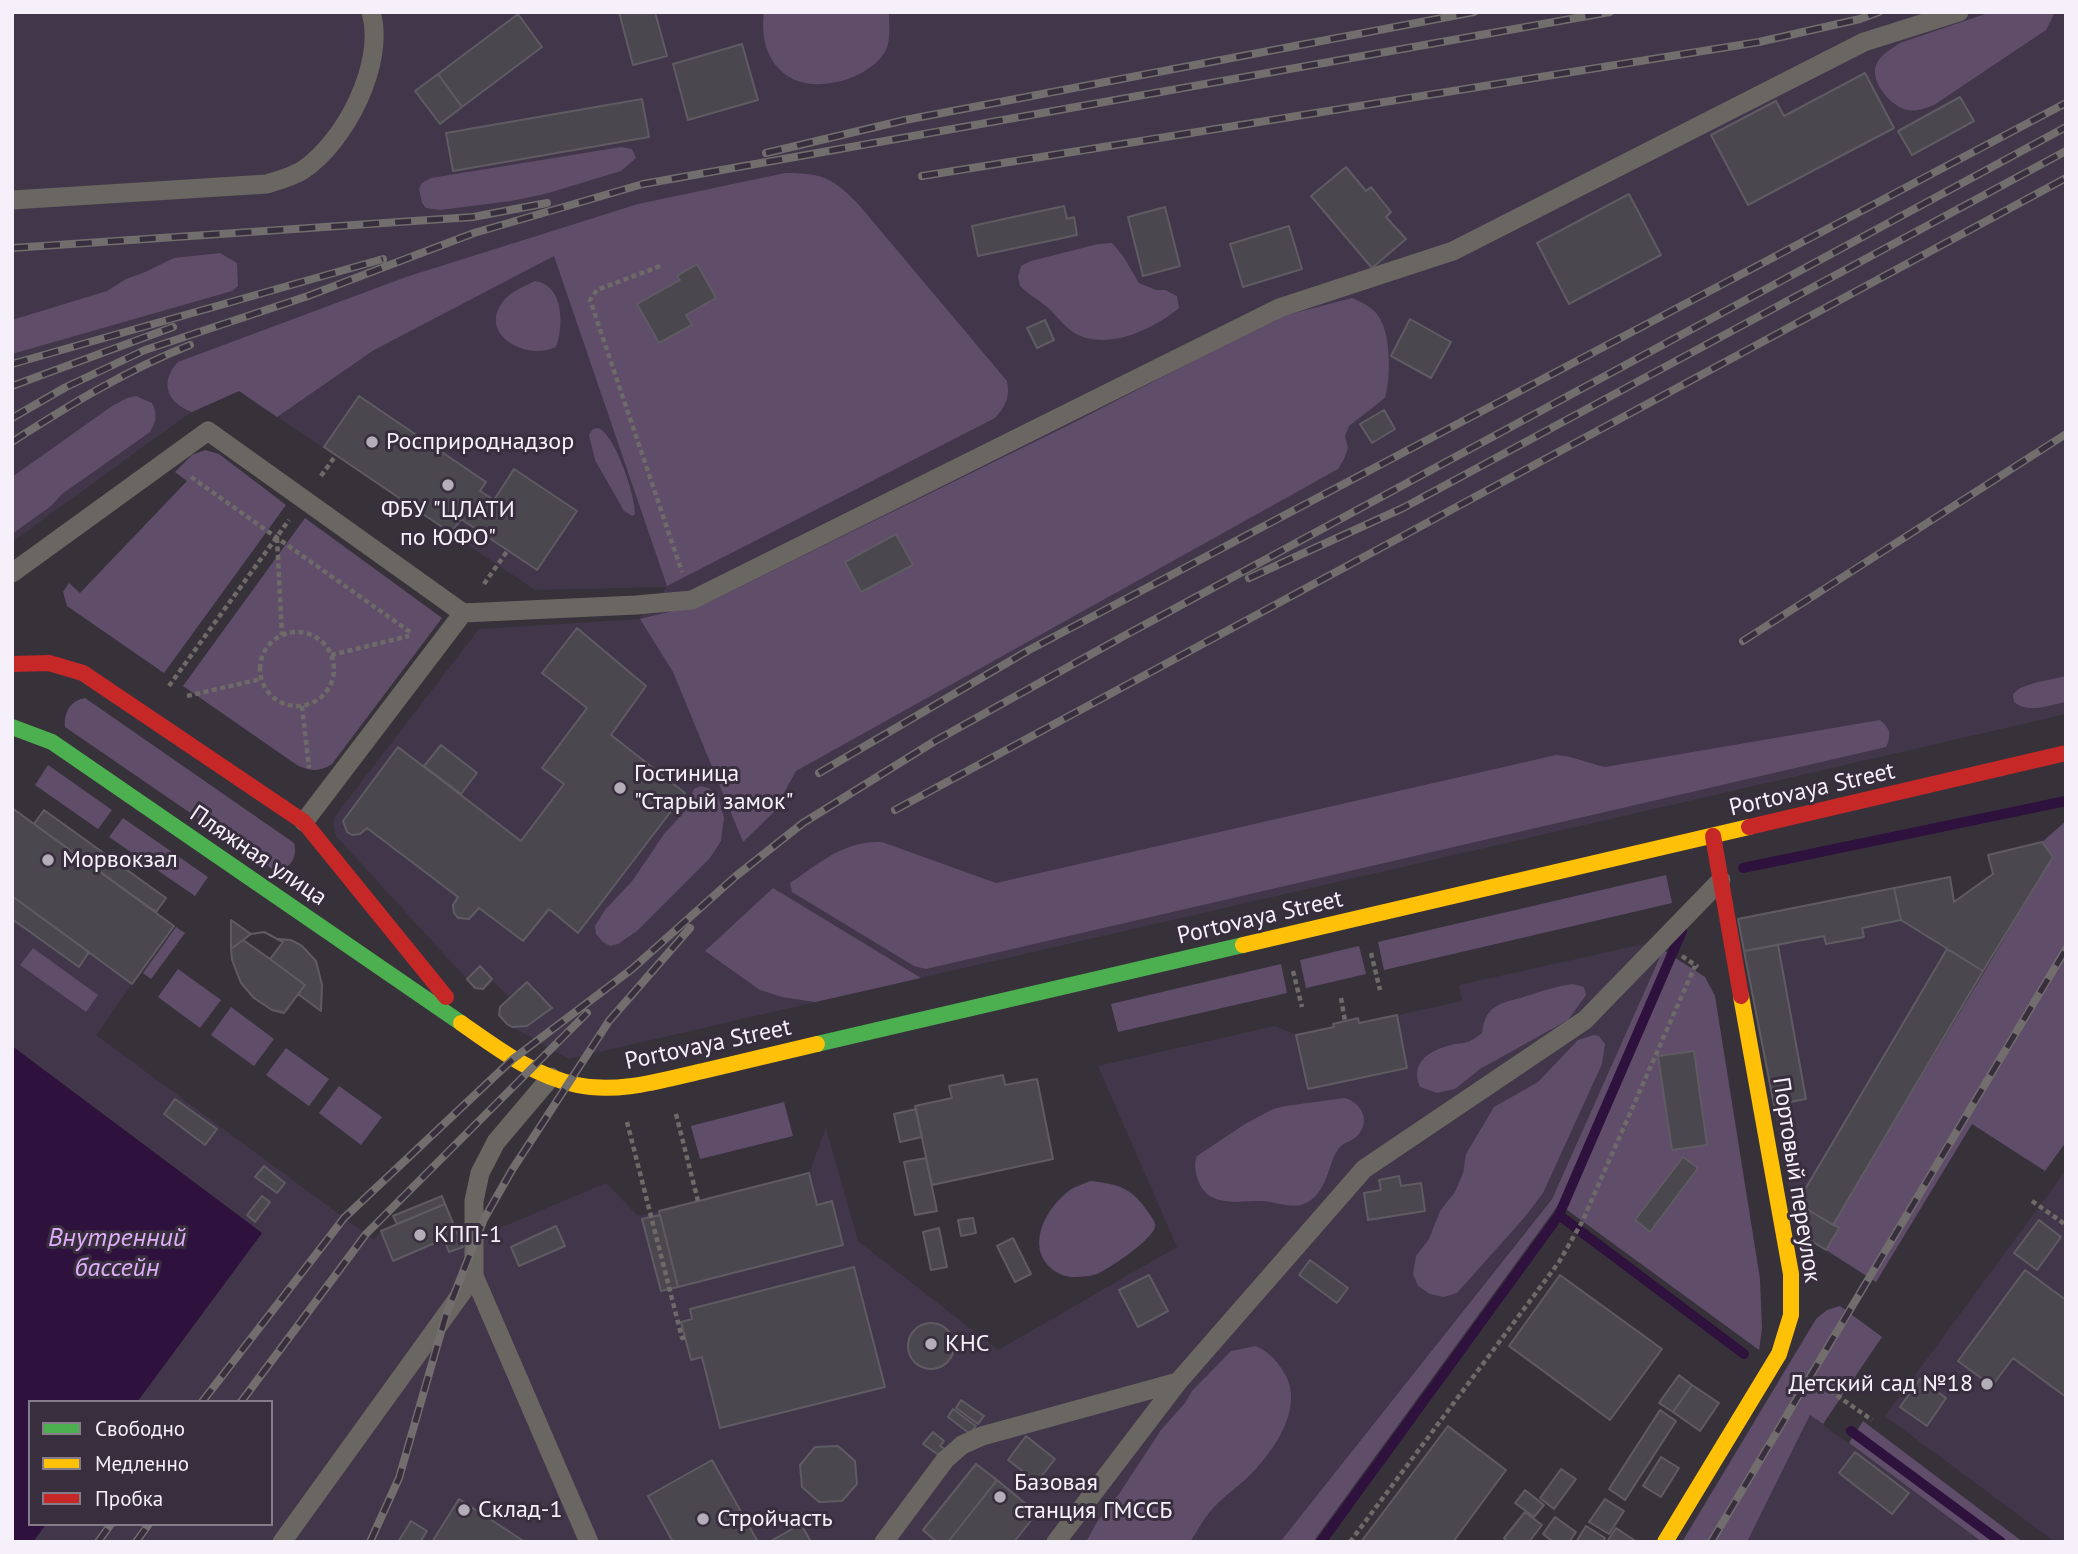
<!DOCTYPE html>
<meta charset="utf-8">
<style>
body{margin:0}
#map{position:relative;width:2078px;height:1554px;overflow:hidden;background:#37323a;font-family:"PT Sans",sans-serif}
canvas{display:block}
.frame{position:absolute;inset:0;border:14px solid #f6f0fa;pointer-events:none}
.legend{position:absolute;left:28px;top:1400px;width:245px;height:126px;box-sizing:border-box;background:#382e3e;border:2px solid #847c89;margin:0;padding:9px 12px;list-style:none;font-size:21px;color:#f6f0fa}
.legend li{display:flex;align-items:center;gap:14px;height:35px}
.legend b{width:35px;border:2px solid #847c89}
</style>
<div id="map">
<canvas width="2078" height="1554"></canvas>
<div class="frame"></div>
<ul class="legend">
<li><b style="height:9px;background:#4caf50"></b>Свободно</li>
<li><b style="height:9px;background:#ffc107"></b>Медленно</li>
<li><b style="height:9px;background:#c62828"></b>Пробка</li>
</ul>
</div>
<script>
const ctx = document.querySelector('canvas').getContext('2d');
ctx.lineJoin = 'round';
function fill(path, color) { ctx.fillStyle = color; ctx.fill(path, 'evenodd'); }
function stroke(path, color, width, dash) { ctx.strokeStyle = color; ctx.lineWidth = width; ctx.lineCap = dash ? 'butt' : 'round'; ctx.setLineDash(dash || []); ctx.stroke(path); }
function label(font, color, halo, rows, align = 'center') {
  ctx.font = font + ' "PT Sans",sans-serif'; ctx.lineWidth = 6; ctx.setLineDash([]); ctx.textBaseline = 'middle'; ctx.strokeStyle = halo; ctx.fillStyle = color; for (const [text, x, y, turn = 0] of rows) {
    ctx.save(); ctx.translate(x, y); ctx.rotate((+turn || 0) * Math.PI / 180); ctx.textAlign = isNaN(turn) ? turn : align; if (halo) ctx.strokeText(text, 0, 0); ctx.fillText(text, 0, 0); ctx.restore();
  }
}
const built = new Path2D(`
 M12 12H2066V714L569 1059 507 1024 499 1015 500 1007 509 997 492 980 483 989 475 988 336 836 333 822 336 815 479 629 639 619 667 587 535 590 239 391 191 412 12 542Z
 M2042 842 2053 857 1983 971 1826 1250 1795 1231 1807 1210 1791 1199 1738 919 1950 877 1955 902 1993 874 1988 855Z
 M12 919 78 967 89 952 132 984 96 1035 374 1240 381 1231 397 1224 393 1216 442 1196 463 1247 483 1244 481 1236 606 1183 638 1216 809 1173 826 1128 858 1241 998 1350 1177 1247 1098 1066 1275 1026 1296 1035 1333 1027V1024L1358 1018 1359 1023 1366 1022 1462 1001 1459 985 1653 942 1663 950 1552 1198 1280 1542H33L46 1524H271V1402H137L262 1233 12 1046Z
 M2066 1170V1542H2055L1885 1416Z
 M1810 1415 1982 1542H1747Z`);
const green = new Path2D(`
 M764 12H889C889 24 891 39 886 50 872 77 823 92 795 80 768 68 760 39 764 12Z
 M1991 12H2055L2046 30 1934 105C1925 108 1917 112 1908 110 1891 107 1870 82 1876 65 1880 55 1891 49 1900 43Z
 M621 147 632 149 636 158 621 171 545 194 511 201 440 210 426 208 422 203 419 189 422 183 431 178Z
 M785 173C823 173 833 178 859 205L1007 381C1010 397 1006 406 995 418L667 586 554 256 374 350 277 417 239 391 192 412C167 403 159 382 178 362L406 277 638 204Z
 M1112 243 1123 256 1139 283 1156 290H1165L1177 296 1179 308C1156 327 1115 348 1083 337 1066 331 1059 317 1046 306 1037 299 1028 294 1020 286L1018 277 1021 266 1031 261 1098 244Z
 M220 253 237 263 238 286 232 291 12 354V320L107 291 126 279 143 273 174 258Z
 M535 281C564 285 564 326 556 347 525 362 474 332 506 298 514 290 525 286 535 281Z
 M1352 298C1363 303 1373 307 1379 317 1391 335 1391 378 1385 398L1349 426 1345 436 1348 448 1344 459 1338 469 796 771 773 813 743 842 673 672 640 619 709 602 1071 424 1279 317Z
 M136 396 152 403C158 415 156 421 150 432L62 494 51 506 12 534V477L112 406 127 398Z
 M598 428C615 434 636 497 635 514L632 516 624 511 595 460 589 435 593 429Z
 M205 450 219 454 286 505 164 673 67 606 63 592 69 583 80 593 187 481 175 472 192 455Z
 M305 518 442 618 332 764C319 773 306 771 294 763L183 686Z
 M2066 676V702C2048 705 2029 714 2014 702L2013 694 2020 688 2034 683Z
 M85 698 294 843C298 858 290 869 275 871L65 727C64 712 70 701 85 698Z
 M1880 720C1890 728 1892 735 1886 747L926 969 914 966 792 892 790 883C820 863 844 840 882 842L996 883 1556 755C1573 756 1588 763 1605 767Z
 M48 765 112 810 98 829 35 785Z
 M701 786 710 789 718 796 724 818 721 841 710 858 637 931 618 944 610 946 603 942 596 934 595 926 605 910 633 880 664 834 686 810 694 789Z
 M123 818 208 877 195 896 109 837Z
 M2066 821V1142L2045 1171 1972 1124 1876 1282 1826 1250 1833 1225 2053 857 2042 842Z
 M1666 875 1672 903 1384 970 1378 942Z
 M773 888 921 978 815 1002 782 997 760 990 705 951Z
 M176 927 185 933 151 979 143 973Z
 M1359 946 1366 974 1306 988 1300 960Z
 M33 948 98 995 86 1012 20 965Z
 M1663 950 1705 977 1715 996 1760 1279 1762 1329 1759 1350 1559 1204 1313 1542H1280L1552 1199Z
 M1281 964 1287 993 1118 1032 1111 1004Z
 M178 969 221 1000 200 1028 158 997Z
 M1573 984 1584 987 1586 995 1568 1020 1480 1069 1455 1089 1437 1093 1420 1087C1410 1063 1428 1051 1451 1045 1456 1043 1462 1044 1467 1042 1472 1041 1477 1036 1482 1033 1486 1001 1504 1004 1530 995 1544 990 1558 986 1573 984Z
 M231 1007 274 1039 254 1066 211 1035Z
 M1594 1035 1599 1036 1605 1044 1602 1064 1543 1193 1524 1218 1457 1293 1444 1297 1430 1294 1418 1286 1413 1274 1416 1256 1429 1239 1440 1211 1455 1192 1463 1173 1466 1154 1494 1107 1538 1082 1578 1040Z
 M286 1048 329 1079 309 1106 266 1075Z
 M339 1086 382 1117 361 1145 319 1113Z
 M1345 1098C1361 1103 1371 1120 1358 1135 1353 1141 1345 1142 1340 1147 1328 1160 1329 1190 1308 1202 1292 1211 1277 1201 1261 1201 1235 1201 1206 1208 1197 1177 1195 1169 1194 1163 1197 1156L1245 1124 1273 1109 1285 1106Z
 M784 1102 793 1136 700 1159 691 1126Z
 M1090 1181C1119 1184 1132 1188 1148 1212 1151 1217 1156 1221 1155 1227 1153 1239 1109 1269 1097 1274 1087 1277 1069 1279 1060 1274 1022 1254 1043 1210 1070 1190 1076 1186 1084 1184 1090 1181Z
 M1840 1306 1882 1337 1823 1424 1810 1415 1747 1542H1682L1816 1319 1827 1310Z
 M1256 1346C1271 1353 1278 1362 1286 1376 1303 1409 1274 1450 1252 1473 1241 1485 1226 1494 1215 1506 1205 1516 1198 1530 1190 1542H1086L1097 1522 1119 1494 1161 1430 1185 1403 1192 1391 1231 1351Z
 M1863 1421 2023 1542H1982L1849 1443Z`);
const water = new Path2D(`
 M12 1046 262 1233 137 1402H30V1524H46L33 1542H12Z`);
const stream = new Path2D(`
 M1743 868 2066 801
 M1559 1215 1744 1354
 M1851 1431 2001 1542
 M1321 1542 1559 1215 1682 931`);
const building = new Path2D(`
 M619 12H655L667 56 633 65Z
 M518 14 542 47 462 107 438 74Z
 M742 44 758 100 688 120 673 64Z
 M1865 73 1894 128 1748 205 1711 135 1776 101 1784 116Z
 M438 74 462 107 440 124 415 91Z
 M1960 97 1974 121 1912 155 1898 131Z
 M642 99 649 137 453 171 446 133Z
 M1346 167 1366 191 1371 187 1391 212 1386 217 1406 239 1372 268 1311 196Z
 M1629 194 1661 255 1569 304 1537 243Z
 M1064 206 1067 219 1074 217 1077 235 978 256 972 226Z
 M1165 207 1180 266 1143 276 1128 217Z
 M1289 226 1302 269 1243 287 1230 244Z
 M697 264 716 298 686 315 692 325 659 343 637 304 680 280 677 276Z
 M1410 319 1451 342 1431 378 1391 356Z
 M1045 320 1054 340 1037 348 1027 328Z
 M359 396 486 482 480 491 494 500 514 469 577 511 537 570 461 519 451 533 324 447Z
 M1384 410 1395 429 1372 443 1360 424Z
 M896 534 913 565 861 592 845 562Z
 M577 628 646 686 611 735 685 793 578 933 549 909 523 941 479 908 469 919 458 918 454 913 453 905 458 897 367 828 360 834 352 835 347 832 343 821 398 747 521 841 564 784 542 768 587 708 542 673Z
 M441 745 477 773 461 794 424 766Z
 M12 808 174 926 132 984 12 896Z
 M44 810 166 898 156 912 34 824Z
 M2042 842 2053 857 1983 971 1901 920 1894 888 1950 877 1954 902 1993 874 1988 855Z
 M1894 888 1901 920 1862 928 1864 937 1826 944 1824 936 1744 951 1738 919Z
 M12 896 89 952 79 967 12 919Z
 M231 920 251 934 231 949Z
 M264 932 283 942 270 959 305 985 284 1013 272 1010 254 998 241 983 232 960 231 949 251 934Z
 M264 932 283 942 270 959 243 940 251 934Z
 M278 939 291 940 302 946 316 961 322 985 321 1011 298 994 305 985 270 959 283 942Z
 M1778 945 1806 1099 1774 1105 1744 951Z
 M1947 949 1983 971 1833 1225 1797 1203Z
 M480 966 492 979 483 989 475 988 467 979Z
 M527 982 552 1008 527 1026 512 1027 507 1024 499 1015 500 1007Z
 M1397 1015 1407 1068 1308 1089 1296 1035 1334 1027 1333 1024 1358 1018 1359 1023Z
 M1694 1051 1707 1145 1672 1150 1658 1056Z
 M1003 1075 1005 1085 1037 1079 1053 1159 932 1185 915 1106 952 1098 949 1086Z
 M175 1099 217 1129 205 1145 164 1114Z
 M916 1109 922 1137 900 1142 894 1114Z
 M1683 1157 1698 1168 1650 1232 1635 1220Z
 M926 1158 937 1211 915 1215 904 1162Z
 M264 1166 285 1183 277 1193 255 1177Z
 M809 1173 817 1205 832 1201 843 1245 678 1287 659 1211Z
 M1399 1176 1401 1186 1421 1183 1425 1211 1368 1220 1364 1193 1381 1190 1379 1180Z
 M262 1196 270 1202 255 1222 247 1215Z
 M442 1196 445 1204 397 1224 393 1216Z
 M445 1204 463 1247 449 1252 444 1239 393 1261 381 1231Z
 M1808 1210 1839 1228 1826 1250 1795 1231Z
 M660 1215 678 1287 661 1291 642 1219Z
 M973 1218 976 1233 961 1236 958 1220Z
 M2039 1220 2061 1237 2037 1270 2014 1253Z
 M556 1226 565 1246 519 1266 511 1247Z
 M939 1228 947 1267 931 1270 923 1232Z
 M1013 1238 1031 1274 1015 1282 997 1246Z
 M1310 1260 1348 1288 1337 1303 1299 1275Z
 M854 1267 885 1387 720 1428 702 1357 691 1360 681 1322 692 1319 690 1309Z
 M2025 1270 2066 1300V1397L2013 1358 1992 1386 1958 1361Z
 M1149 1275 1168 1311 1138 1327 1119 1290Z
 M1560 1275 1662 1349 1610 1420 1509 1346Z
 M908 1346a23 23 0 1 1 46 0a23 23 0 1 1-46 0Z
 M1679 1375 1692 1385 1673 1412 1659 1403Z
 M1920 1379 1946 1398 1927 1426 1900 1407Z
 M1692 1385 1719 1403 1700 1431 1673 1412Z
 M961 1400 984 1416 978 1424 956 1408Z
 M953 1409 976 1426 970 1434 948 1417Z
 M1660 1410 1676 1421 1625 1500 1609 1489Z
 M1448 1426 1506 1470 1453 1542H1361Z
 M933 1432 944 1441 940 1446 945 1449 940 1456 923 1444Z
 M1026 1436 1055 1459 1037 1482 1008 1460Z
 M838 1446 855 1461 857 1484 842 1501 819 1502 802 1487 800 1465 815 1447Z
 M1855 1452 1909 1493 1892 1514 1839 1473Z
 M1661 1457 1679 1468 1661 1497 1643 1486Z
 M712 1460 758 1542H673L648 1496Z
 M976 1464 997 1480 948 1542H937L923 1530Z
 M1561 1469 1576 1479 1554 1509 1540 1498Z
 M997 1480 1037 1513 1014 1542H948Z
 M1525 1490 1544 1505 1534 1517 1515 1503Z
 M459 1499 493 1521 525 1542H432Z
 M1605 1499 1624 1511 1609 1534 1589 1522Z
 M1525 1512 1542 1525 1529 1542H1508L1504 1538Z
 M1555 1517 1576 1532 1569 1542H1553L1543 1534Z
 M411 1521 427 1531 420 1542H398Z
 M801 1524 811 1542H769Z
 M1586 1526 1605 1538 1603 1542H1576Z
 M1616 1528 1634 1540 1633 1542H1607Z`);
const path = new Path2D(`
 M660 266 597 290 590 300 682 572
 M321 476 336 455
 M191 477 413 634
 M277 538 282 635
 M484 584 508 550
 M260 669a37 37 0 1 1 74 0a37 37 0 1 1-74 0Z
 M331 655 409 636
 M169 686 289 520
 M187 696 261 679
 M302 706 309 768
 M1371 953 1380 990
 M1682 956 1698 967
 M1293 971 1302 1007
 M1341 998 1345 1021
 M676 1114 698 1201
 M627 1122 682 1338 685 1337
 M2032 1201 2066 1225
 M1809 1376 1872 1420
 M1350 1542 1559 1262 1582 1222 1695 966`);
const lane = new Path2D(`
 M12 200 267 184C279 180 292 177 303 170 345 142 386 63 371 12
 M12 573 208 431 463 613 636 605 692 600 1279 308 1453 251 1864 42 1959 12
 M304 822 463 613
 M551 1077 496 1142 480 1173 474 1201V1276L589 1542
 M282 1542 474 1276
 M884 1542 945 1460 962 1445 982 1436 1178 1382
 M1056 1542 1178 1382 1364 1169 1585 1020 1721 880`);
const fast = new Path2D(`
 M12 727 52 742 461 1023
 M817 1044 1243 945`);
const slow = new Path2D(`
 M1243 945 1749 827
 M461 1023C497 1048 533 1076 577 1085 619 1094 662 1080 703 1071 741 1062 779 1053 817 1044
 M1665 1542 1779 1354 1791 1315V1274L1741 996`);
const jam = new Path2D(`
 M12 664 49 663 83 673 304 822 446 997
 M1749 827 2066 753
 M1713 836 1741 996`);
const rail = new Path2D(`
 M766 153 905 120 1474 12
 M922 176 1759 42 1860 19 1879 12
 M12 248 473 217 547 203
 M12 364 383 259
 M12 386 173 327
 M12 418 66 387 145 350 308 296 474 233 643 184 1610 12
 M12 442C69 405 127 370 190 345
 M1249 578 1403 508 2066 151
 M1743 641 2066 434
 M819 773 1029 650 2066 103
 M895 810 2066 178
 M202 1402 344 1218 513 1059 632 969 736 876 803 823 935 741 1122 637 2066 127
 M241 1402 366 1234 587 1013
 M98 1542 111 1524
 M136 1542 149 1524
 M370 1542 399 1478 446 1315 484 1219 512 1170 609 1021 690 928
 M1711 1542 2066 949`);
const markers = [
 [372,442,7,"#b3aeb7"],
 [448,485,7,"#b3aeb7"],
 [620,788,7,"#b3aeb7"],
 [48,860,7,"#b3aeb7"],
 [420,1235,7,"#b3aeb7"],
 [931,1344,7,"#b3aeb7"],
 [1987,1384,7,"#b3aeb7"],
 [1000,1497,7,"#b3aeb7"],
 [464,1510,7,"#b3aeb7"],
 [703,1519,7,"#b3aeb7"]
];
const poiNames = [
 ["Росприроднадзор",386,442],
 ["ФБУ \"ЦЛАТИ",448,510,"center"],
 ["по ЮФО\"",448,538,"center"],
 ["Гостиница",634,774],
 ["\"Старый замок\"",634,802],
 ["Морвокзал",62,860],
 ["КПП-1",434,1235],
 ["КНС",945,1344],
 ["Детский сад №18",1973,1384,"right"],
 ["Базовая",1014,1483],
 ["станция ГМССБ",1014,1511],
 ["Склад-1",478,1510],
 ["Стройчасть",717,1519]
];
const streetNames = [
 ["Portovaya Street",1812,790,-13],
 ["Пляжная улица",258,856,34],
 ["Portovaya Street",1260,918,-13],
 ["Portovaya Street",708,1045,-12],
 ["Портовый переулок",1796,1180,81]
];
const waterNames = [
 ["Внутренний",117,1239],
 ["бассейн",117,1269]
];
fill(built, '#42364a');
fill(green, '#604d6a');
fill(water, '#2e113c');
stroke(stream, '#2e113c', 10);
fill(building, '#4b474e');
stroke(building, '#5f5b62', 2);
stroke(path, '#6d6a68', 4.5, [5, 3.5]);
stroke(lane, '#6a6762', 19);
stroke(fast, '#4caf50', 16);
stroke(slow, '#ffc107', 16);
stroke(jam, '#c62828', 16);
stroke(rail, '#716e6d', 8);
stroke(rail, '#382e3e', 5, [16]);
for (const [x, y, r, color] of markers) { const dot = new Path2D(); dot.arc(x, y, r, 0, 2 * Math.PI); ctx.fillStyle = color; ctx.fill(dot); stroke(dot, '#382e3e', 2.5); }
label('24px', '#f6f0fa', '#382e3e', poiNames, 'left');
label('24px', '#f6f0fa', '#382e3e', streetNames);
label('italic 26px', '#dfaefb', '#382e3e', waterNames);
</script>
